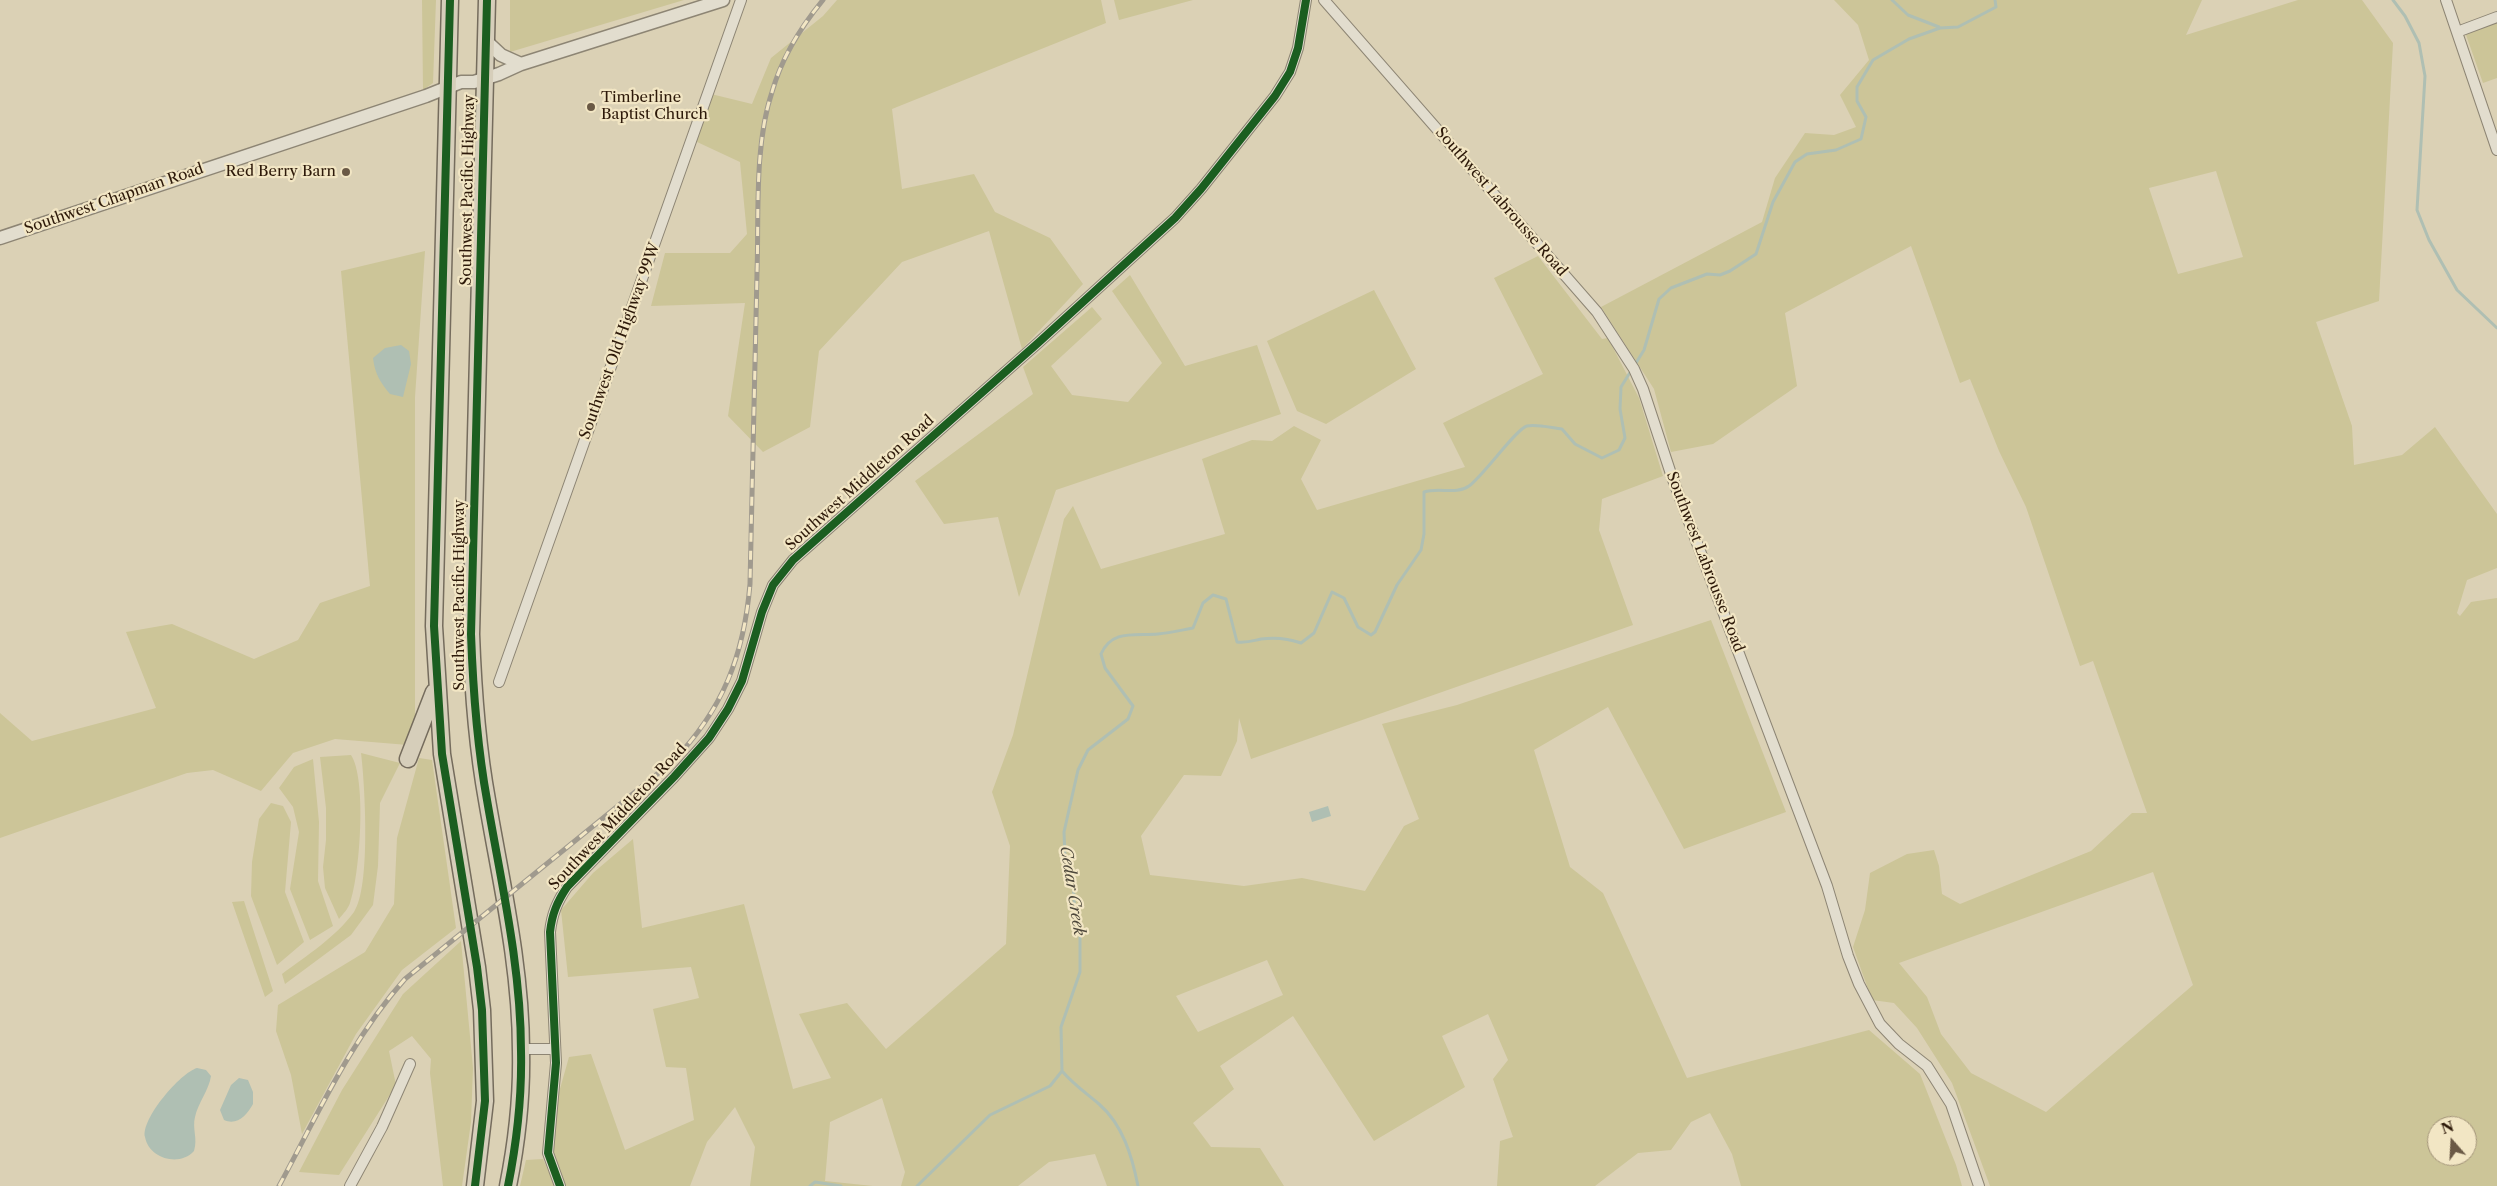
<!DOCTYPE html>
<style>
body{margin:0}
#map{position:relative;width:2497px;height:1186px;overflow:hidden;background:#dbd1b5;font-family:"Libre Caslon Text",serif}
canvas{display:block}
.north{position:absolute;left:2427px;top:1116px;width:50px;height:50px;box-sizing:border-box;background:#f2e6c4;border:1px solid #a39479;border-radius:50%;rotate:341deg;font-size:14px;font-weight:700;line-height:20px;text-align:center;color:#2d1909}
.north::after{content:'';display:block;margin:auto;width:18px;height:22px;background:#6a5945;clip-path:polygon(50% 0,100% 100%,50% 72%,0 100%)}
</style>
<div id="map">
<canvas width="2497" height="1186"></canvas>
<div class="north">N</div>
</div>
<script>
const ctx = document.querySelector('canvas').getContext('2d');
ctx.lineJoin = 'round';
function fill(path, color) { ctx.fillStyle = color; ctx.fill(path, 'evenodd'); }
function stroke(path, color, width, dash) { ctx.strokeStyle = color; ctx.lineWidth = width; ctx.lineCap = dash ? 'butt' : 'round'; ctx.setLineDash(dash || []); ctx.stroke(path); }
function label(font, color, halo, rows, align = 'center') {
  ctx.font = font + ' "Libre Caslon Text",serif'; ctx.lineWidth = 4.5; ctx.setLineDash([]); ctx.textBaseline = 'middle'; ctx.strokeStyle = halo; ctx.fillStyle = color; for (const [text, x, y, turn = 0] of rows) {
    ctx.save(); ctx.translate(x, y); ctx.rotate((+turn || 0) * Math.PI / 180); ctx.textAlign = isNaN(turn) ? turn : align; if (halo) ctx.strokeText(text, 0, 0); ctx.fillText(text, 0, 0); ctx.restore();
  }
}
const green = new Path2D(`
 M422 0H436L433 83 423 90Z
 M510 0H684L510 52Z
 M837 0H1101L1106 23 892 109 902 189 974 174 995 212 1050 238 1083 284 1022 349 989 231 902 262 819 351 810 427 763 452 728 416 745 303 651 306 665 253H730L747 234 740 162 695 141 711 94 752 104 771 58 823 16Z
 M1114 0H1193L1119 20Z
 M1834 0H2202L2186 35 2298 0H2362L2393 43 2379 301 2316 322 2352 426 2354 465 2402 455 2435 427 2497 514V568L2467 580 2457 613 2460 616 2471 602 2497 598V1186H1990L1952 1083 1917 1028 1894 1003 1872 1000 1853 947 1865 910 1870 873 1907 854 1934 850 1939 866 1942 894 1960 904 2091 851 2132 813H2147L2093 661 2080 666 2026 507 1999 451 1970 379 1960 383 1911 246 1785 313 1797 386 1713 444 1671 452 1654 389 1601 307 1762 222 1775 178 1805 133 1834 135 1856 127 1840 95 1869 60 1858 25ZM2216 171 2243 257 2178 274 2149 188ZM2153 872 2193 985 2046 1112 1971 1073 1941 1034 1927 997 1899 963ZM2437 1126H2467V1156H2437Z
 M2497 21V78L2483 83 2465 32Z
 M425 251 415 397V717L408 745 335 739 293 753 261 791 213 770 187 773 0 838V713L32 741 156 708 126 632 172 624 254 659 298 640 320 603 370 586 341 271Z
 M1538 256 1602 339 1608 338 1639 398 1663 476 1602 499 1599 530 1633 625 1251 759 1239 718 1237 741 1221 776 1184 775 1141 836 1150 875 1244 886 1302 878 1365 891 1404 826 1419 819 1382 724 1457 705 1711 620 1786 812 1684 849 1608 707 1534 750 1570 867 1603 893 1687 1078 1869 1030 1920 1074 1956 1165 1962 1186H1741L1732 1154 1710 1113 1691 1122 1671 1150 1638 1153 1595 1186H1497L1500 1141 1513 1137 1493 1079 1508 1060 1488 1014 1442 1036 1465 1087 1374 1141 1293 1016 1220 1066 1234 1089 1193 1123 1211 1147 1260 1148 1284 1186H1107L1095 1154 1049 1162 1018 1186H901L905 1172 882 1098 830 1122 825 1181 873 1186H750L755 1147 735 1107 707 1142 690 1186H565L551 1153 556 1103 569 1057 591 1054 625 1150 694 1120 686 1068 666 1067 653 1009 699 998 691 967 568 977 561 910 593 873 633 839 642 928 744 904 793 1089 831 1078 799 1014 847 1003 886 1049 1006 944 1010 846 992 792 1013 735 1064 519 1073 506 1101 569 1225 534 1202 459 1252 440 1272 441 1294 426 1321 440 1301 479 1317 510 1465 467 1443 423 1543 374 1494 278ZM1267 960 1283 995 1198 1032 1176 996Z
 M1130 275 1185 366 1257 345 1281 414 1056 490 1019 597 998 517 944 524 915 481 1033 394 1023 367 1092 307 1102 319 1051 366 1072 395 1128 402 1162 363 1112 291Z
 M1374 290 1416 369 1326 424 1297 411 1267 341Z
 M361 753 400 763 380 803 378 866 373 905 351 935 285 984 282 974C306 956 336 937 354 912 371 888 365 784 361 753Z
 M351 755C367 779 360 875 350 903 348 909 343 914 339 919L325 888 323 867 326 840V808L320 757Z
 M419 758 432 760 456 928 402 970 356 1034 302 1134 291 1075 276 1031 278 1005 365 952 394 904 397 838Z
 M313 759 319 822 318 881 333 926 310 940 290 889 299 832 293 807 279 788 294 767Z
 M271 803 283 806 291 822 285 892 304 942 277 965 251 896 252 862 259 819Z
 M244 901 273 991 265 997 232 902Z
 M461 941 473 1068 471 1122 462 1186H443L430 1073 431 1059 412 1036 389 1051 396 1085 339 1175 299 1172 342 1090 403 994Z
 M543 1159 555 1186H520L526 1160Z`);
const water = new Path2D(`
 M401 345 409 351 411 364 403 397 390 394C380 382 375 374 373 358L385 348Z
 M1328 806 1331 816 1312 822 1309 812Z
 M197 1068 206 1070 211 1076C209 1090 198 1103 195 1117 192 1129 198 1138 194 1151 180 1167 149 1159 145 1137 141 1119 180 1073 197 1068Z
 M239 1078 248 1080 253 1092V1104C247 1115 237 1126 224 1120L220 1110 231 1085Z`);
const stream = new Path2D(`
 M1892 0 1908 15 1939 27
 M2393 0 2405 16 2419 43 2425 76 2417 210 2429 240 2457 290 2497 328
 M1062 1071C1073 1084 1086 1093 1099 1104 1123 1125 1132 1156 1138 1186
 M810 1186 815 1182 841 1186
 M917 1186 990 1115 1050 1086 1062 1071 1061 1027 1080 972V934L1075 914 1073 883 1065 857 1064 832 1078 770 1088 750 1128 719 1133 706 1105 668 1101 654C1112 629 1135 636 1158 634 1170 633 1182 630 1193 628L1203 603 1213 595 1226 599 1237 642C1247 643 1252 641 1261 639 1276 637 1287 638 1301 643L1314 633 1332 592 1344 598 1358 627 1371 635 1375 632 1397 585 1421 550 1424 534V492C1439 487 1456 495 1469 486 1483 476 1517 428 1527 426 1537 424 1552 428 1562 429L1575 444 1602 458 1619 450 1625 438 1620 409 1621 387 1644 350 1659 299 1671 288 1707 274 1720 275 1730 271 1756 254 1773 202 1795 162 1807 154 1836 150 1861 139 1866 117 1857 101V87L1873 60 1909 39 1940 28 1958 27 1996 7 1995 0`);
const minor = new Path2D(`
 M1324 0 1597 312 1634 369 1643 389 1672 477 1827 886 1848 956 1859 984 1880 1024 1899 1044 1927 1066 1951 1104 1979 1186
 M2446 0 2497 150
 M2457 32 2497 17
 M499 682 741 0
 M521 1049H555
 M350 1186 382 1127 410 1064
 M560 1186 548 1153 556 1063 550 932C552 914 557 902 567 887L674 777 709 738 728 709 742 681 762 612 773 585 793 560 1038 343 1175 218 1201 189 1275 96 1290 72 1298 48 1306 0`);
const tertiary = new Path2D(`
 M486 41 501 55 521 64
 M0 238 426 96 461 82H474L499 74 521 64 723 0`);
const trunk = new Path2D(`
 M450 0 434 626 442 754 477 967 482 1010 485 1101 475 1186
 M487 0 471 634C473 690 477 745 487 800 501 882 521 966 521 1051 522 1096 517 1141 508 1186
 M408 759 434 692`);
const rail = new Path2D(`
 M279 1186C317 1116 351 1039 405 979L672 762C723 710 744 655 750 584 752 480 755 377 757 273 759 217 754 146 772 92 782 57 800 28 823 0`);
const cycleway = new Path2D(`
 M450 0 434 626 442 754 477 967 482 1010 485 1101 475 1186
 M487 0 471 634C473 690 477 745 487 800 501 882 521 966 521 1051 522 1096 517 1141 508 1186
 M560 1186 548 1153 556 1063 550 932C552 914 557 902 567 887L674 777 709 738 728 709 742 681 762 612 773 585 793 560 1038 343 1175 218 1201 189 1275 96 1290 72 1298 48 1306 0`);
const markers = [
 [591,107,5,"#6a5945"],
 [346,172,5,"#6a5945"]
];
const poiNames = [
 ["Timberline",601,98],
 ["Baptist Church",601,115],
 ["Red Berry Barn",336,172,"right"]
];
const streetNames = [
 ["Southwest Pacific Highway",468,190,-89],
 ["Southwest Chapman Road",114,199,-19],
 ["Southwest Labrousse Road",1501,202,49],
 ["Southwest Old Highway 99W",620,341,-70],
 ["Southwest Middleton Road",860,483,-42],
 ["Southwest Labrousse Road",1705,562,69],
 ["Southwest Pacific Highway",460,595,-90],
 ["Southwest Middleton Road",618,817,-47]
];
const waterNames = [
 ["Cedar Creek",1072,891,81]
];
fill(green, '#ccc598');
fill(water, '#afbfb3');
stroke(stream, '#afbfb3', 3);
stroke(minor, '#8d8574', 12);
stroke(tertiary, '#8d8574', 15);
stroke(trunk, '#756c5d', 19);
stroke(minor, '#e2ddce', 10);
stroke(tertiary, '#e2ddce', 12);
stroke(trunk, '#d6ceba', 16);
stroke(rail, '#a09a8e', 5);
stroke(rail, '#f2e6c4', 3, [9]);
stroke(cycleway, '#1b5e20', 8);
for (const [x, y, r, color] of markers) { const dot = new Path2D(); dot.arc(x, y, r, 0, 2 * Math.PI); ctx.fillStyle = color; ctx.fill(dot); stroke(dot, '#f2e6c4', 2); }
label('15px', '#2d1909', '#f2e6c4', poiNames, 'left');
label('15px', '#2d1909', '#f2e6c4', streetNames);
label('italic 16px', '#4e483c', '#f2e6c4', waterNames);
</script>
